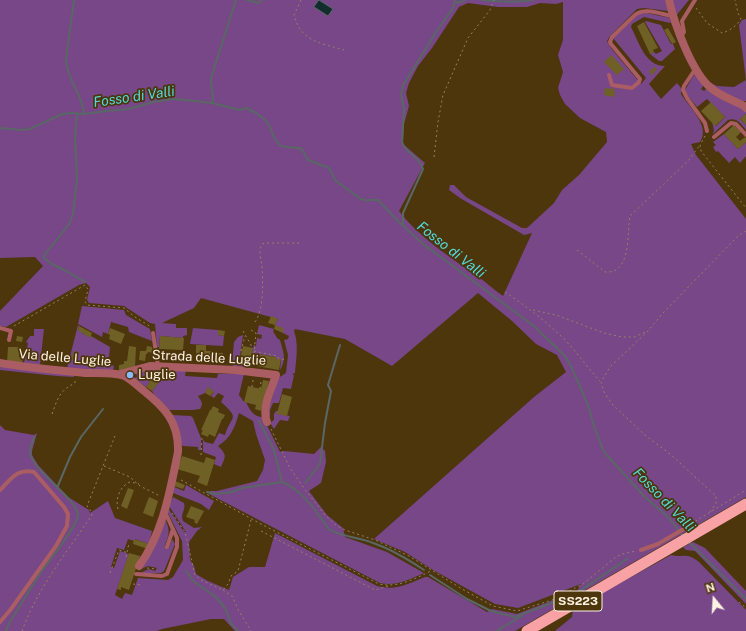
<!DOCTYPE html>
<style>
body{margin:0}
#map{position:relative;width:746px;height:631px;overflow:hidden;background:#4d350c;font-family:"Public Sans",sans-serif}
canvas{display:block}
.north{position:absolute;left:694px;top:579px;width:40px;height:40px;-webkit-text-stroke:3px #4d350c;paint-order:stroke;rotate:342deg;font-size:11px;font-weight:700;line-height:16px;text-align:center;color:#fff3e3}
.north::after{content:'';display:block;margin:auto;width:14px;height:18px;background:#fff3e3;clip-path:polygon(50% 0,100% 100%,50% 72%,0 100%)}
</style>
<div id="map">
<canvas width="746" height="631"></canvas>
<div class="north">N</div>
</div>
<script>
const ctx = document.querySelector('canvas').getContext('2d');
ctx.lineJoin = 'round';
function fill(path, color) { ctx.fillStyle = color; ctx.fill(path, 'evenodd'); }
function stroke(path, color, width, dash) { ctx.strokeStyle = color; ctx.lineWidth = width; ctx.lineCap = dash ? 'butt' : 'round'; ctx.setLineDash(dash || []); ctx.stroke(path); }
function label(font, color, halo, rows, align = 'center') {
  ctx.font = font + ' "Public Sans",sans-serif'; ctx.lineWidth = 3.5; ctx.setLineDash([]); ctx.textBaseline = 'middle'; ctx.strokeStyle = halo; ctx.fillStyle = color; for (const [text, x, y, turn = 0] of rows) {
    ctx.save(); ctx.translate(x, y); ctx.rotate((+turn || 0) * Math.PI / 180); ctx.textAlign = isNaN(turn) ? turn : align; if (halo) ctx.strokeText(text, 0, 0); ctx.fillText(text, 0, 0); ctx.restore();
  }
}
const green = new Path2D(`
 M0 0H665L668 11 644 8 637 9 610 36 607 41 611 48 641 84 646 78 613 38 639 14 647 13 670 18 671 22 670 23 644 17 632 24 631 27C639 42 645 66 665 66L649 84 661 99 677 83 681 88V94C689 107 711 126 700 142L691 144 696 155 746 219V497L515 631H235L224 619H211L162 629 157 631H0V425L5 430 34 435 37 433 32 451V455L38 465 68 497 89 510 90 513 108 501 115 518 152 531 149 544 135 539 134 541 128 539 124 550 117 548 111 567 114 568 120 551 129 554 115 595 122 599 125 593 132 595 138 578 168 580 173 577 183 560 182 541 167 511 168 508 184 532H186L169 506 173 497 184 503C186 510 180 514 183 521L194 528 202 527 197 531 189 542 190 560 194 566 196 574 208 581 229 590 233 577 249 567H265L275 533 377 586C397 591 407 584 425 577H428L487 612 492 609 517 614 577 591 581 584 518 608 495 604 433 570 405 552 374 539 534 397 566 372 557 355 536 344 512 321 478 293 392 366 345 339 295 329 294 331C299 344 296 360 295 373L292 374 294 375 291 389 283 388 279 403H273L270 410V417L268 418V411L278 378 286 373 288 355 284 340 288 339 289 336 283 333 275 325 278 319 201 298 194 308 162 323 176 324V328H187V335L183 336V338L160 336 159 347H157L155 324 150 323 124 306 89 303 87 300 90 287 86 283 79 285 6 327 0 326V311L43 266 35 257 0 258ZM563 2V40L558 55 563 72 558 88 560 95 565 104 580 118 606 132 607 142 579 175 562 190 554 203 527 228H522L466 197 454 185H450L449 190 460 198 524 235 532 233 503 296C494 290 486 282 477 276 452 259 417 235 399 211L425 163 403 144 404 124 409 106 406 93 409 83 418 66 432 48 459 7 468 3 498 7H527L540 3 556 4Z
 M672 0H689L675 17Z
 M746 19V80L739 25 742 20Z
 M646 21 661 25 671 44H673L675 49 662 61H659L650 54 654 52 656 54 662 51 645 22Z
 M695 73 704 85 701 89 704 91 707 88 746 111V114L740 119 746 125V130C741 124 737 117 728 120L713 134 714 130 712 122 716 126 725 117 707 99 697 107 688 96 685 90Z
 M746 80V101H741L715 88 711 83 717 86 734 87Z
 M724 134 738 149 746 142V156L740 163 735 157 729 163 718 151 716 152 713 147 716 145 713 142Z
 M82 306 124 310 126 315 150 329 152 341 129 332 128 327 111 322 108 334 103 332 102 337 78 324Z
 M78 325 79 326 78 330 82 332V333L90 337 91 336 110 347 109 357 103 358 102 363 114 366 113 371 67 368Z
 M259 325 274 329 273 331 277 338 280 340C283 351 287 359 280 370L281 360 276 359V357L252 353 254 345 256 346 257 338 261 339 262 335 257 334Z
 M193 328 218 330V335L224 336 223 346 190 344Z
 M34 329H44L40 365 24 363 28 343 26 342 30 336H34Z
 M243 335 239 363 245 364V368L234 367 232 364 234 342 238 337Z
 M0 366 73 374 74 377 57 376 0 370Z
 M165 369 186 370 185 376 217 378 218 374H244L239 395 244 402H246C250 410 253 417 263 417L280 452 284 451 314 454 321 447 325 451 326 462 321 483 309 491 327 515 343 528 345 537 387 552 424 573C410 579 396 587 380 583L209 494 210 491H217L257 481 263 470 265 460 256 434 253 421 239 413C235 427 231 438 218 446 227 455 226 456 221 467L214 464 216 457 203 452V440L205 442 213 444 219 433 225 435C231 415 241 420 221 402L224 396 218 393 214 398 211 396 214 392 208 388 205 393 198 396C201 401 204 403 200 409L193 410H169C164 404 155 397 152 391L159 382 153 377 146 387 134 378 137 377 136 372 148 370 161 371Z
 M276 411H278V414L290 416 288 421 280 420 274 429 270 423 274 420V414Z
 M172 415 191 416 193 418 201 438V450H198V447L183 446 180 444Z
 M186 485 214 501 209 510 201 504 173 493 174 487 184 491Z
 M164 517C170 529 170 533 165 545L169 548 172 539 175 544 164 571 161 573H140L149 569 155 571 157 568 148 566 141 569Z
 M693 542 705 548 746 591V604L695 551 686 550 683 547Z
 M671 555C685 558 686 552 699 562L746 610V631H555L572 617 573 609Z`);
const water = new Path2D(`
 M319 0 333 9 328 16 314 7Z`);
const stream = new Path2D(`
 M74 0 66 60C67 80 83 95 84 114
 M247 0 258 3 262 0
 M482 0C499 2 515 3 533 0
 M456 2 458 3 465 0
 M212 103C215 96 210 86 211 78L236 0
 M77 114 75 138 77 178 73 214 69 224 43 257 52 264 68 272 85 282
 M0 128 22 130 30 129 62 114 71 113 84 114 107 111 129 109 153 102 173 99 186 100 212 103 240 110 246 108C254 111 265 118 269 125 273 132 273 140 280 145 286 149 295 146 302 149L308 160 329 168 336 181 361 199C367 202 372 199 378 200L399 222 423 244 534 326 565 356 571 366 588 405 594 426 604 452 645 497 669 518 683 536
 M403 226V213L423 169C420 157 405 153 402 142L404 109 401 94 403 85 438 29 453 8 455 0
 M259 421 274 450 282 482C299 489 310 503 320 517 323 520 326 526 329 529 338 536 362 538 373 543 391 549 409 560 424 570
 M305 483 320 464 325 423 331 391 328 385 340 345
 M57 488 70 457 81 437 103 409
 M207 492 216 494 232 492 242 488 282 482
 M689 542 746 599
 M186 571 193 581 216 597 225 608 231 623 238 631
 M430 575 467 599 491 611 515 617 577 593 627 559
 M6 631C8 622 15 615 19 607 27 595 34 582 42 571 49 561 79 524 78 514 76 498 29 468 30 451 30 447 33 441 34 437
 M496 631 522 616`);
const building = new Path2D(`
 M644 22 658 48 653 50 654 52 650 54 637 26Z
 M668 28 676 42 672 44 664 30Z
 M611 55 624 69 617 75 604 62Z
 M654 67 657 69 652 75 649 72Z
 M605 88 615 89 614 97 604 95Z
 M711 102 725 117 715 126 701 111Z
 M746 114V125L740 119Z
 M734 125 741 132 736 137 740 141 745 137 746 138V142L738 149 724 134Z
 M271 316 278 319 275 325 268 323Z
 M275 325 283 328V333L274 329Z
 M79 326 92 333 90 338 78 330Z
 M110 328 125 334 121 344 109 339 110 335 108 334Z
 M218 330 225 331 224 336 218 335Z
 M17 336 23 337 22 342 16 341Z
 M160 336 184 338 183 350 159 349Z
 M196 345H206V351H212V353H223L222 363 197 362 198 358H196Z
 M129 346 136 347 135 368 119 371V365L124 364V361H127Z
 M147 346 152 347 153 353 148 352 147 354H146L145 361 139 360 140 351H146Z
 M243 346 253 348 252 353 276 357V359H281L279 370 239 363Z
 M8 347H20L19 357 23 358 22 364 7 362Z
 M74 351 79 352 76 360 71 359Z
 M103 357 108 358 109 364 102 363Z
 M153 377 159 382 152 391 146 387Z
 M263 380 269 381 261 411 255 409 256 405 244 402 248 386 261 389Z
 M208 387 214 392 210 396 205 393Z
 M282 394 292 397 287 416 277 414Z
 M213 406 219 409 218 412 225 415 223 419H222L215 437 209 434 208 437 201 434 203 430H201L210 410H211Z
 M182 456 204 463 206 457 215 460 207 486 197 482 200 476 177 469Z
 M175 481 185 485 183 489 174 486Z
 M128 488 134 490 127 509 121 506Z
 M149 497 158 501 153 517 143 513Z
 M191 506 204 511 197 524 194 522 195 520 186 517Z
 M134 539 149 544 148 549 133 544Z
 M129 553 140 556 129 590 121 587V590L117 589Z`);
const path = new Path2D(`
 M301 0 294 15C301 42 321 43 344 50
 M696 8 707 23 722 33C730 31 737 25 741 19L738 13 735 0
 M705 136 700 145 701 151 746 208
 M434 157 438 122 443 95 468 38 490 10 494 0
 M577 250 605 272C608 272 612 272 614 271 631 263 627 231 630 216L688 161 700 145
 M505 292C527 307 547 322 566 341 578 354 588 368 600 381
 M533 310 556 315 604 333 622 337H634L646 332
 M255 322C264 310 263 281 262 266 261 259 258 251 262 244L266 243H302
 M14 326 85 285 88 289 85 302 87 305 124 308 135 317 151 327
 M251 330 256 333 254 353
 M243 331 251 345 252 348
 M241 351 245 336
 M254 351 277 356 278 358 286 360
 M236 362 237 357H240
 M252 387 253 380
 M260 389 261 381
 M52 414C58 398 59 391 75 383V381
 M271 429 290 468 306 491 326 516 337 526 345 530 375 540 409 556 462 589 493 606 517 611 552 600 583 584 616 557 622 554 636 551
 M201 455 202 438
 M104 466 130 477 140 486 160 496
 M181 480 259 523 379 584C398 588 414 579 431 571
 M118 509C115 499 120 486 130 482L139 484
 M710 512 716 503V496L670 454 646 436 612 404 604 392 601 382 610 367 648 331 662 314 738 236 746 231
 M172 513 185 532 195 575 201 580 223 590 228 584 231 576 238 571 251 520
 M691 524 746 490
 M261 531 375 590 388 586
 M126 557 129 543
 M147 568 156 569
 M110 573 119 550 128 553
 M133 584 142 585
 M223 590 232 596 239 611 251 631
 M739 602 746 608
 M22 631C37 589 67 552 92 515L91 511 87 506 115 436`);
const service = new Path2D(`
 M681 37 684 32 682 21 695 0
 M696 68 684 86 683 90 687 98 705 123 707 131
 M609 75 612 85 632 88 639 82 640 79 611 44 610 42 612 37 635 15C645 7 660 14 672 16
 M714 137 731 123 736 124 746 135
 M0 328 11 331 9 340
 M153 333 158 366
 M0 490C11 479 17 468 34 472L64 507 68 514 67 526 56 546 11 609 0 622
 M167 547 173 529
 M641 550 658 544 687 527
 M136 574 162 576 167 574 177 547V538L165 512`);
const minor = new Path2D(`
 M669 0C674 23 692 73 711 88 720 96 733 100 744 106L746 108
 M0 363C28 368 57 370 85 373 97 373 110 372 122 375 130 378 137 385 144 391 165 408 179 422 178 452 170 491 163 533 139 566
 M120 374 150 366 235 370 276 375C272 388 261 408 267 422`);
const trunk = new Path2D(`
 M527 631 746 504`);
const markers = [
 [130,375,4,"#8abafc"]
];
const shields = [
 [578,601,48]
];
const shieldNames = [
 ["SS223",578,601]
];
const streetNames = [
 ["Via delle Luglie",65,358,5],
 ["Strada delle Luglie",209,358,3]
];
const poiNames = [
 ["Luglie",138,375]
];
const waterNames = [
 ["Fosso di Valli",134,97,-8],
 ["Fosso di Valli",451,250,38],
 ["Fosso di Valli",664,500,46]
];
fill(green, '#774788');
fill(water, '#122d2d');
stroke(water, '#596864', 1);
stroke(stream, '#596864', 2);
fill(building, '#6f6125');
stroke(path, '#958263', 1, [2, 3]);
stroke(service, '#aa5d62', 4);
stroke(minor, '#aa5d62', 8);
stroke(trunk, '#f8a2a6', 11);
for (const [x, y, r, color] of markers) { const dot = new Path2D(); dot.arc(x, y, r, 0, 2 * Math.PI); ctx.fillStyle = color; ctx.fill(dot); stroke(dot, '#4d350c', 1.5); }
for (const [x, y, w] of shields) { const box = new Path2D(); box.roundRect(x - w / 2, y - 10, w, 20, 3); ctx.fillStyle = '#4d350c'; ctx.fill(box); stroke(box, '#fff3e3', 1); }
label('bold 12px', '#fff3e3', null, shieldNames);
label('13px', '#fff3e3', '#4d350c', streetNames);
label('13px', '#fff3e3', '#4d350c', poiNames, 'left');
label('italic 14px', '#51d9db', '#4d350c', waterNames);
</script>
